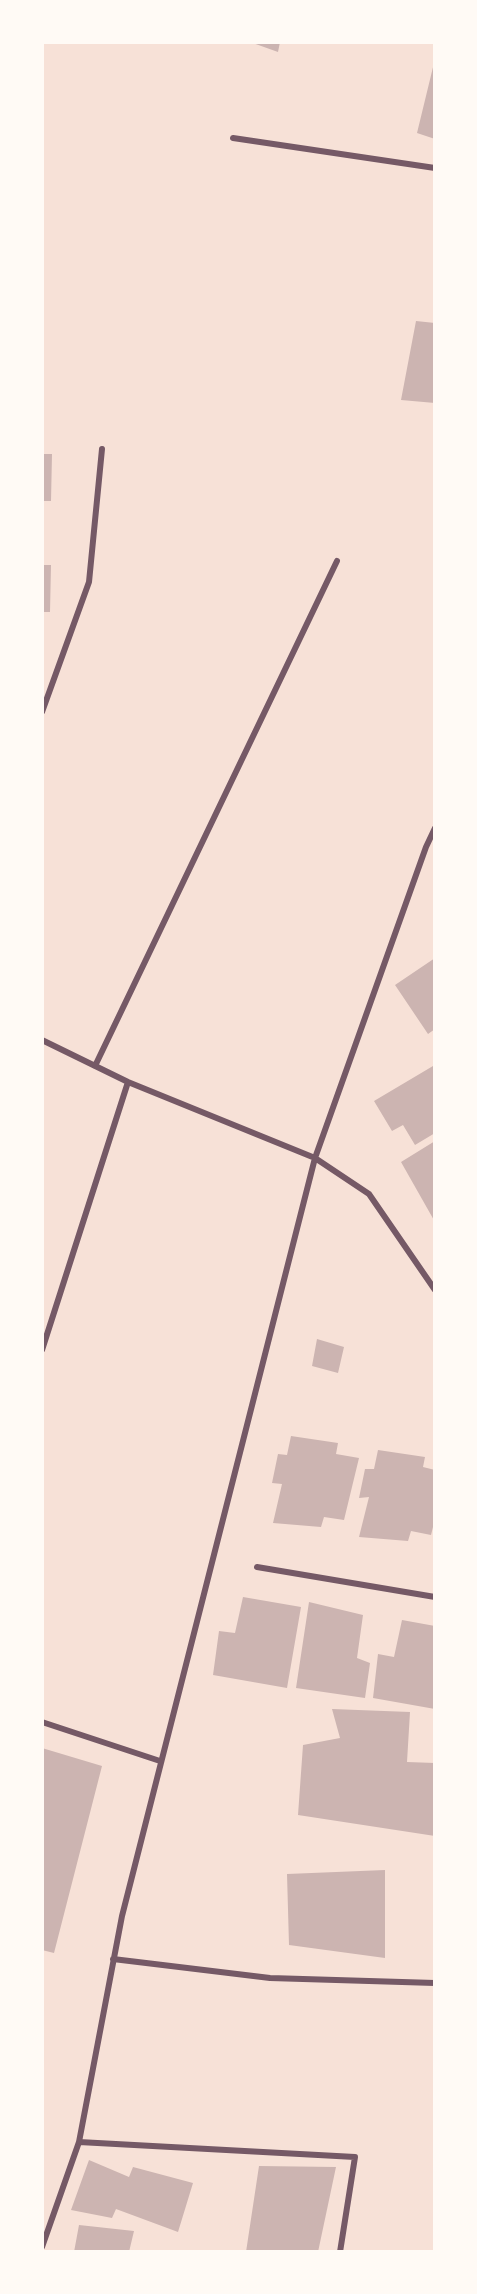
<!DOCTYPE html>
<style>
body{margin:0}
#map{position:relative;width:477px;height:2294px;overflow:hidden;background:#f7e1d7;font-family:Figtree,sans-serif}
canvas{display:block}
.frame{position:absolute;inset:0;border:44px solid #fffaf5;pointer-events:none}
</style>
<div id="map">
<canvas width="477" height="2294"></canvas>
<div class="frame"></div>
</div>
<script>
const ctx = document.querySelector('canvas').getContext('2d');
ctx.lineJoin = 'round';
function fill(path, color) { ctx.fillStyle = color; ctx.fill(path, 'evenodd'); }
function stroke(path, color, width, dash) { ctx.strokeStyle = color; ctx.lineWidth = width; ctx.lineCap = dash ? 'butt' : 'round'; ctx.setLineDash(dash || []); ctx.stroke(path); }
const building = new Path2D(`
 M250 42H280L278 52Z
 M434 63H435V139L417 133Z
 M416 321 435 323V403L401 400Z
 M42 454H52L51 501H42Z
 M42 565H51L50 612H42Z
 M435 958V1029L428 1034 395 985Z
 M433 1066 435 1070V1133L415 1145 403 1125 392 1131 374 1101Z
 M435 1141V1222L401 1162Z
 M317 1339 344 1347 338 1373 312 1366Z
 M291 1436 338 1443 336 1454 359 1458 344 1520 324 1517 321 1527 273 1523 282 1484 272 1483 278 1454 287 1455Z
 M378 1450 425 1457 423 1467 435 1470V1519L431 1535 411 1531 408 1541 359 1537 369 1497 359 1498 365 1469H374Z
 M243 1597 301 1607 287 1688 213 1675 219 1631 235 1633Z
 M309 1602 363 1615 357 1658 370 1663 365 1698 296 1688Z
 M402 1620 435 1626V1709L373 1698 378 1654 394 1657Z
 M332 1709 410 1712 407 1762 435 1763V1836L298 1815 303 1745 340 1738Z
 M42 1748 102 1766 54 1953 42 1950Z
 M385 1870V1958L289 1945 287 1874Z
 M89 2160 129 2177 133 2167 193 2183 178 2232 116 2209 112 2218 71 2210Z
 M259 2166 336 2167 318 2252H246Z
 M79 2225 134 2231 129 2252H74Z`);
const minor = new Path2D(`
 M233 138 435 168
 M42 712 89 582 102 449
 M42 1040 128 1082 315 1158 369 1194 435 1290
 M95 1066 337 561
 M42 1350 128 1082
 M257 1567 435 1597
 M42 1722 160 1761
 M113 1959 270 1978 435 1983
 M79 2142 355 2157 340 2252
 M42 2247 79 2142 122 1916 315 1158 426 847 435 828`);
fill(building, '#ccb4b1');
stroke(minor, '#755966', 6);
</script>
